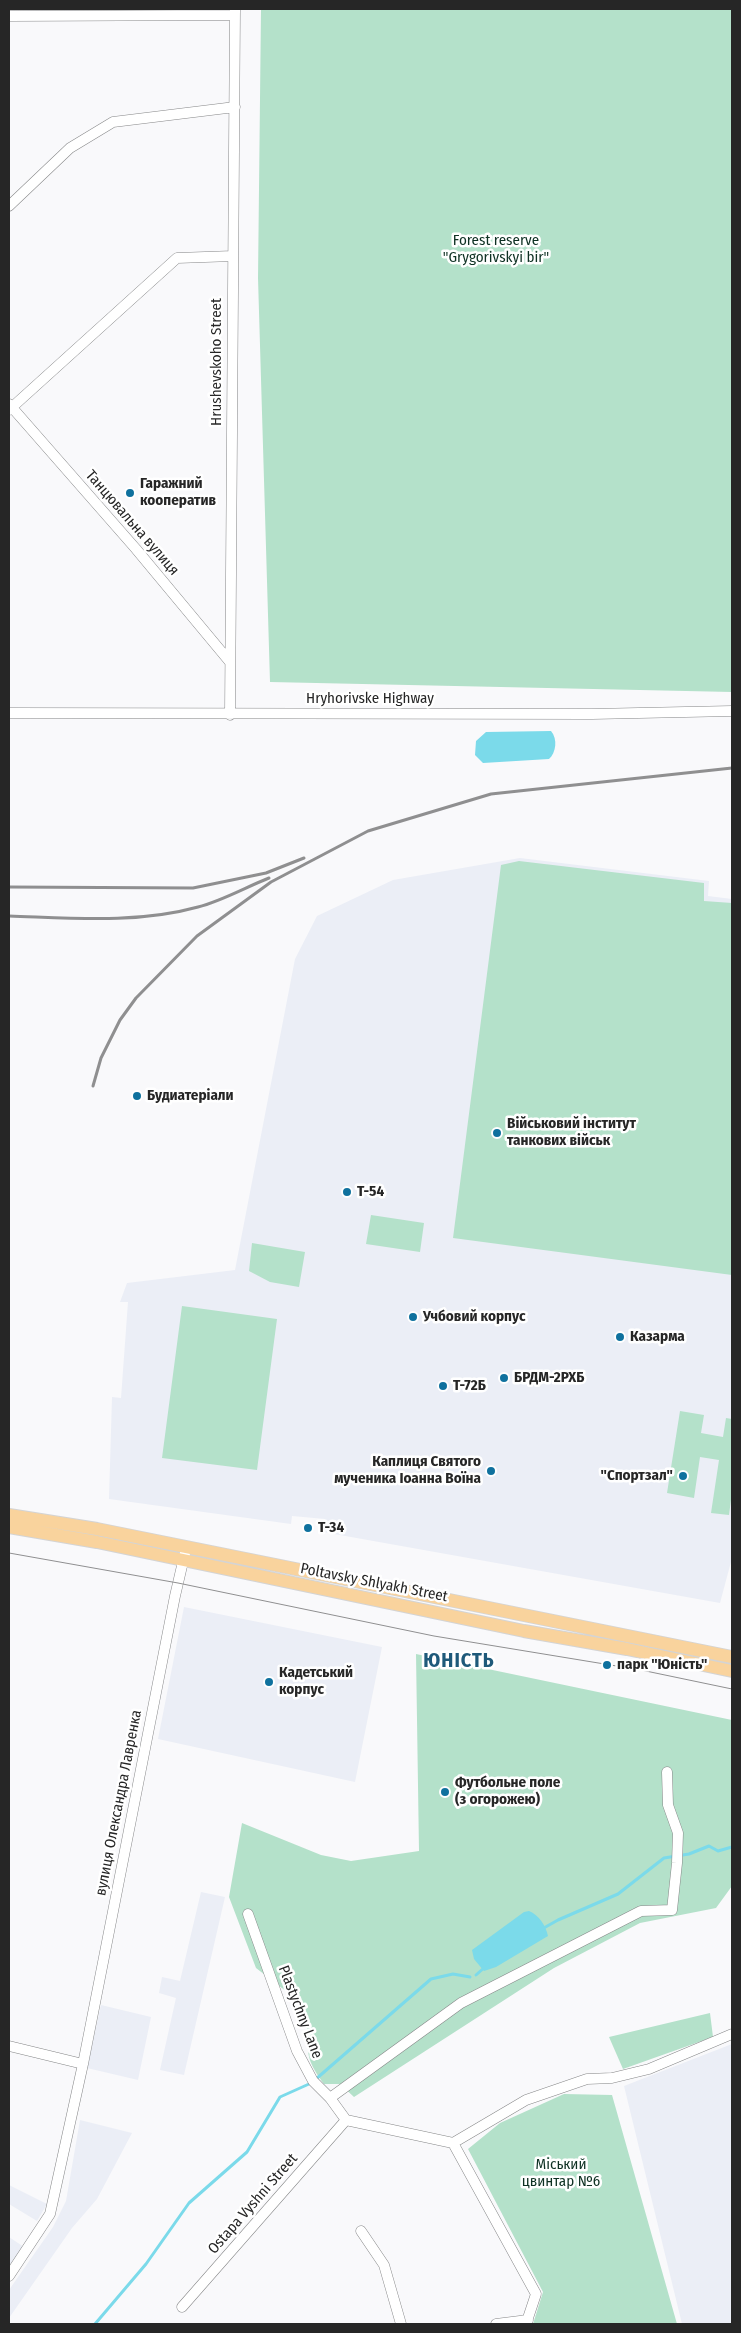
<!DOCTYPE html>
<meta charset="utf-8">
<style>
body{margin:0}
#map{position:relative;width:741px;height:2333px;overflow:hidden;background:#f9f9fb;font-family:"Fira Sans Condensed",sans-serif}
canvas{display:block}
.frame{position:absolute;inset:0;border:10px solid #262626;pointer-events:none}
</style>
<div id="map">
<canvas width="741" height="2333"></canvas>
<div class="frame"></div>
</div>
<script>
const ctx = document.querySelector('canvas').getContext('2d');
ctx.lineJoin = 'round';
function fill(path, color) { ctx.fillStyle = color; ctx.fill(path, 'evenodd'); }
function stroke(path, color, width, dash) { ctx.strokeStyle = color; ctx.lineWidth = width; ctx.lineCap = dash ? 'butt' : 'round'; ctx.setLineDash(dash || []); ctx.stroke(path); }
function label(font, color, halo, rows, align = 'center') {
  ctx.font = font + ' "Fira Sans Condensed",sans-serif'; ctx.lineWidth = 5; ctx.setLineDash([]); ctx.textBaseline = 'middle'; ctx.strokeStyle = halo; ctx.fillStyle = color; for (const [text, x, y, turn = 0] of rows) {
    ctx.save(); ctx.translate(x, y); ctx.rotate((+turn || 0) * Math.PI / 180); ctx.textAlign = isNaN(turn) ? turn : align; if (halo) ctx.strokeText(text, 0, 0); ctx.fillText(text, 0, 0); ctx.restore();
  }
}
const built = new Path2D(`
 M520 858 709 881 708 896 732 899V1558L720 1603 323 1532 325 1519 292 1516 291 1524 109 1499 112 1397 121 1398 128 1302H120L127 1283 235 1270 295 959 317 916 393 880Z
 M184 1607 382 1647 355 1782 158 1739Z
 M201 1892 225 1897 184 2075 160 2070 176 1998 159 1993 162 1977 180 1981Z
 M101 2005 151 2017 138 2080 87 2068Z
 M732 2044V2324H682L624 2086Z
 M80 2120 132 2133 97 2199 72 2228 9 2318V2290L53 2227 66 2201Z
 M9 2185 47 2204 37 2221 9 2204Z
 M9 2237 27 2249 9 2276Z`);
const green = new Path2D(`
 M261 9H732V692L270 682 258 278Z
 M519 861 704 883V901L732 903V1275L453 1238 501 865Z
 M371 1215 424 1223 420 1252 366 1244Z
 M252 1243 305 1252 299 1287 270 1282 249 1271Z
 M182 1306 277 1319 257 1470 162 1458Z
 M680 1411 704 1415 701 1433 723 1437 726 1418 732 1419V1492L729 1515 711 1513 719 1460 700 1457 694 1498 667 1493Z
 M416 1654 732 1720V1886L716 1908 640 1923 554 1968 354 2097 340 2084H324C312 2068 304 2054 310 2035L291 1995 256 1968 229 1897 242 1823 321 1855 351 1861 419 1851Z
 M710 2013 713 2037 623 2069 609 2037Z
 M564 2094 612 2095 677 2324H533L543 2292 468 2149 500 2123Z`);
const water = new Path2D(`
 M551 731C558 739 556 753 549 759L483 763 475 755 476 741 486 732Z
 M529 1911C539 1915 546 1926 548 1936L496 1967 484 1971 474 1959 472 1950 524 1912Z`);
const stream = new Path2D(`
 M542 1929 558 1920 618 1894 664 1858 689 1854 709 1846 718 1851 732 1847
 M476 1975 485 1967
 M316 2079 431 1979 453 1974 470 1977
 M95 2324 146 2264 189 2203 247 2152 280 2097 309 2084`);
const minor = new Path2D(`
 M9 16 234 15
 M9 206 70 148 113 122 235 107
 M9 404 136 549 230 662
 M9 410 177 258 233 256
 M9 713 592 714 732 711
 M230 715 235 9
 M248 1914 297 2051 313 2081 330 2098 346 2120 453 2143 526 2100 587 2079 612 2078 649 2069 732 2034
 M9 2046 83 2064
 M330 2098 461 2003 641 1911 672 1910 677 1863 678 1833 668 1805 667 1772
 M453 2143 536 2294 526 2324
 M361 2231 384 2265 401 2324
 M9 2276 50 2214 83 2064 175 1596 185 1553
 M182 2307 346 2120
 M496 2324 528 2320`);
const major = new Path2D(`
 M9 1515 97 1529 732 1657
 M9 1527 97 1542 524 1631 627 1649 732 1671`);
const tram = new Path2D(`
 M9 1553 178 1583 434 1636 641 1670 732 1689`);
const rail = new Path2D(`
 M9 887 193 888 266 873 304 858
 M9 916C71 918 137 924 198 907 222 901 246 887 269 878
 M93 1086 101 1058 120 1020 136 998 197 936 271 882 368 831 491 794 732 768`);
const markers = [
 [130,493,5,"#0f719e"],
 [137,1096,5,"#0f719e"],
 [497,1133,5,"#0f719e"],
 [347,1192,5,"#0f719e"],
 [413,1317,5,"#0f719e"],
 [620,1337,5,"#0f719e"],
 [504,1378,5,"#0f719e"],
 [443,1386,5,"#0f719e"],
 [491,1471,5,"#0f719e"],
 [683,1476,5,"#0f719e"],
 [308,1528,5,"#0f719e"],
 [607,1665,5,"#0f719e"],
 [269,1682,5,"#0f719e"],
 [445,1792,5,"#0f719e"]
];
const parkNames = [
 ["Forest reserve",496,241],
 ["\"Grygorivskyi bir\"",496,258],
 ["Міський",561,2165],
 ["цвинтар №6",561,2182]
];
const streetNames = [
 ["Hrushevskoho Street",217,362,-90],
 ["Танцювальна вулиця",132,523,49],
 ["Hryhorivske Highway",370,699],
 ["Poltavsky Shlyakh Street",374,1583,11],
 ["вулиця Олександра Лавренка",119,1803,-79],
 ["Plastychny Lane",300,2012,69],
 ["Ostapa Vyshni Street",253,2204,-49]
];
const poiNames = [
 ["Гаражний",140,484],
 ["кооператив",140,501],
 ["Будиатеріали",147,1096],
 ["Військовий інститут",507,1124],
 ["танкових військ",507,1141],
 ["Т-54",357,1192],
 ["Учбовий корпус",423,1317],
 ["Казарма",630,1337],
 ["БРДМ-2РХБ",514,1378],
 ["Т-72Б",453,1386],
 ["Каплиця Святого",481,1462,"right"],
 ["мученика Іоанна Воїна",481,1479,"right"],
 ["\"Спортзал\"",673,1476,"right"],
 ["T-34",318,1528],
 ["парк \"Юність\"",617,1665],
 ["Кадетський",279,1673],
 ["корпус",279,1690],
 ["Футбольне поле",455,1783],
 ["(з огорожею)",455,1800]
];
const districtNames = [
 ["ЮНІСТЬ",459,1661]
];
fill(built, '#ebeef6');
fill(green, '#b4e1ca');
fill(water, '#7bdaea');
stroke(stream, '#7bdaea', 3);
stroke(minor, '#868788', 11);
stroke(major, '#d4d4d4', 14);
stroke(minor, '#fff', 10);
stroke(major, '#f9d39d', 12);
stroke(tram, '#8f8f90', 1);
stroke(rail, '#8f8f90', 3);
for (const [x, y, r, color] of markers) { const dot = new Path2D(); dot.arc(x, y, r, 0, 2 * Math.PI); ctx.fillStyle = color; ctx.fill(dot); stroke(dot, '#fff', 2); }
label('15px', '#0e3123', '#fff', parkNames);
label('15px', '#262626', '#fff', streetNames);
label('bold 15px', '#262626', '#fff', poiNames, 'left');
ctx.letterSpacing = '1px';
label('bold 20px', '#1f5a7a', '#fff', districtNames);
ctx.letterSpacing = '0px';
</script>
